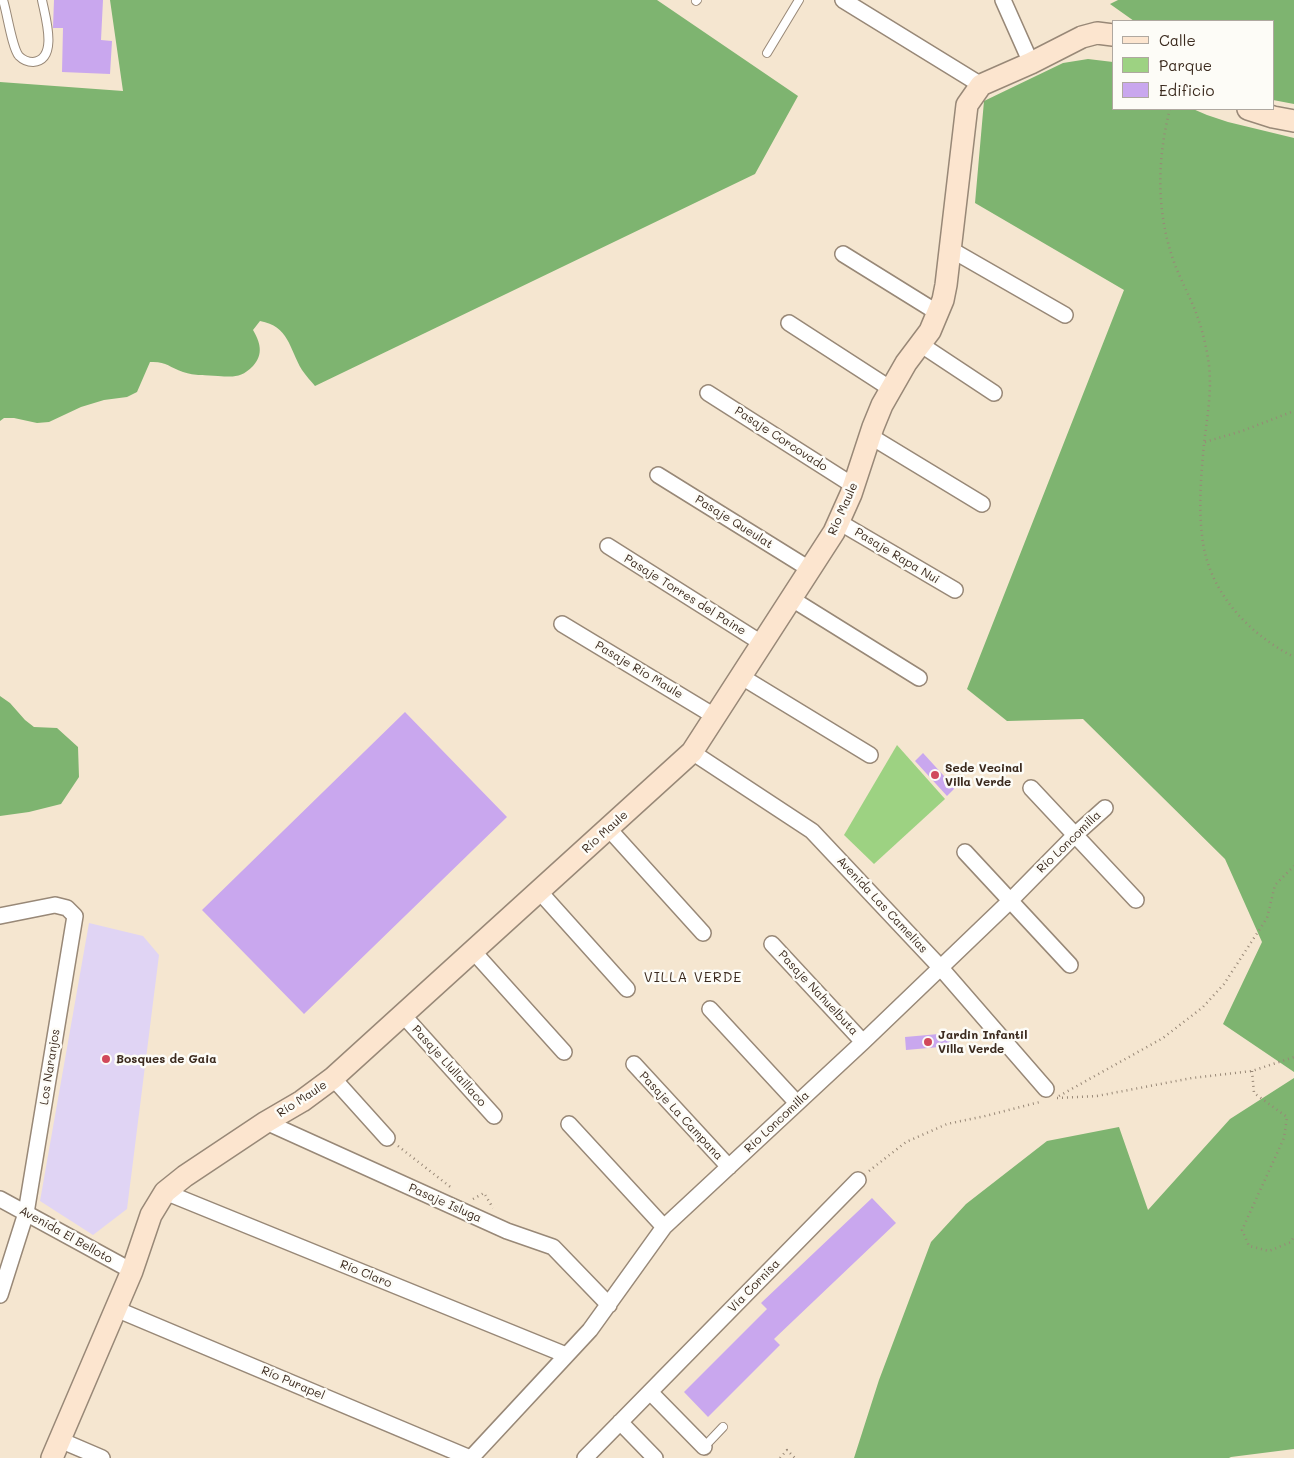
<!DOCTYPE html>
<meta charset="utf-8">
<style>
body{margin:0}
#map{position:relative;width:1294px;height:1458px;overflow:hidden;background:#f5e6d0;font-family:Mali,sans-serif}
canvas{display:block}
.legend{position:absolute;left:1112px;top:20px;width:162px;height:90px;box-sizing:border-box;background:#fdfcf7;border:1px solid #afa8a0;margin:0;padding:6px 9px;list-style:none;font-size:15px;color:#3b2a1e}
.legend li{display:flex;align-items:center;gap:10px;height:25px}
.legend b{width:25px;border:1px solid #afa8a0}
</style>
<div id="map">
<canvas width="1294" height="1458"></canvas>
<ul class="legend">
<li><b style="height:6px;background:#fce5cf"></b>Calle</li>
<li><b style="height:14px;background:#9dd282"></b>Parque</li>
<li><b style="height:14px;background:#c9a7ee"></b>Edificio</li>
</ul>
</div>
<script>
const ctx = document.querySelector('canvas').getContext('2d');
ctx.lineJoin = 'round';
function fill(path, color) { ctx.fillStyle = color; ctx.fill(path, 'evenodd'); }
function stroke(path, color, width, dash) { ctx.strokeStyle = color; ctx.lineWidth = width; ctx.lineCap = dash ? 'butt' : 'round'; ctx.setLineDash(dash || []); ctx.stroke(path); }
function label(font, color, halo, rows, align = 'center') {
  ctx.font = font + ' Mali,sans-serif'; ctx.lineWidth = 5; ctx.setLineDash([]); ctx.textBaseline = 'middle'; ctx.strokeStyle = halo; ctx.fillStyle = color; for (const [text, x, y, turn = 0] of rows) {
    ctx.save(); ctx.translate(x, y); ctx.rotate((+turn || 0) * Math.PI / 180); ctx.textAlign = isNaN(turn) ? turn : align; if (halo) ctx.strokeText(text, 0, 0); ctx.fillText(text, 0, 0); ctx.restore();
  }
}
const built = new Path2D(`
 M89 923 143 936 159 955 127 1209 93 1235 40 1201Z`);
const green = new Path2D(`
 M897 745 945 799 874 864 844 835Z`);
const forest = new Path2D(`
 M110 0H657L798 96 755 174 315 386C311 381 306 376 302 370 289 348 289 326 260 321L253 330C260 342 264 354 253 366 241 378 234 377 218 376 206 375 195 376 183 372 169 367 166 361 150 362L137 392 127 397 104 400 81 407 49 422 37 423 14 418H4L0 421V82L123 91Z
 M1118 0H1294V104L1273 100V21H1134L1110 4Z
 M1088 59 1113 62V109H1193L1207 115 1228 122 1294 138V1072L1223 1024 1262 942 1225 859 1083 719 1007 721 967 689 1124 290 975 203 984 101 1063 63Z
 M0 696 10 703 25 720 34 727 57 728 78 747 79 777 61 804 29 812 0 816Z
 M1294 1078V1449L1231 1457 1229 1458H854L879 1380 931 1242 966 1204 1047 1141 1119 1127 1148 1210 1230 1119Z`);
const building = new Path2D(`
 M54 0H103L101 40 112 41 110 74 62 72 63 28H53Z
 M405 712 507 817 304 1014 202 910Z
 M923 753 955 788 947 796 915 761Z
 M950 1033 951 1046 906 1050 905 1037Z
 M872 1198 896 1223 774 1339 780 1345 708 1417 684 1392 767 1309 761 1303Z`);
const path = new Path2D(`
 M1170 109C1157 159 1156 212 1174 262 1179 276 1186 289 1192 303 1201 323 1206 344 1209 365 1212 393 1207 417 1204 444 1201 476 1198 510 1203 543 1211 594 1249 634 1294 657
 M1205 442 1242 431 1294 411
 M1252 1071 1254 1093 1287 1117 1284 1138 1242 1230 1249 1246 1269 1251 1291 1242 1294 1236
 M1059 1096 1163 1038 1203 1007 1224 984 1267 918 1275 885 1294 866
 M1057 1098 1097 1096 1192 1078 1252 1071 1294 1057
 M398 1146 453 1189
 M869 1171 906 1142 947 1124 985 1116 1040 1102
 M473 1199 484 1193 493 1208
 M780 1458 787 1450 795 1458`);
const lane = new Path2D(`
 M3 0C7 12 12 48 19 56 23 60 28 62 33 62 59 60 45 16 42 0
 M696 1 697 0
 M767 53 799 0
 M704 1447 723 1427`);
const street = new Path2D(`
 M843 0 981 85
 M1003 0 1031 63
 M950 249 1065 315
 M843 254 938 313
 M789 323 891 389
 M920 344 994 393
 M708 393 854 486
 M870 436 982 504
 M658 475 811 570
 M839 522 955 590
 M608 546 763 644
 M792 599 919 678
 M562 624 716 717
 M742 677 870 755
 M692 752 812 831 940 967 1046 1089
 M1031 788 1136 900
 M608 828 703 933
 M965 852 1070 965
 M539 891 627 989
 M0 916 55 905 67 908 75 916 26 1213 0 1295
 M772 944 863 1042
 M473 951 564 1052
 M710 1009 797 1103
 M403 1015 494 1116
 M634 1064 729 1167
 M333 1078 387 1138
 M266 1122 507 1231 553 1247 609 1305
 M569 1124 664 1227
 M165 1192 566 1355
 M0 1199 132 1271
 M116 1309 470 1458
 M650 1392 704 1447
 M620 1422 655 1458
 M60 1440 102 1458
 M471 1458 590 1330 664 1227 863 1042 1010 901 1076 834 1105 808
 M585 1458 858 1180`);
const secondary = new Path2D(`
 M1248 109 1273 117 1294 121
 M52 1458 132 1271 151 1215 165 1192 185 1176 266 1122 302 1101 333 1078 692 752 834 532 851 494 873 427 882 405 906 363 930 331 943 300 946 285 967 105 981 85 1031 63 1082 37 1097 33 1113 35`);
const markers = [
 [935,775,5,"#d1495b"],
 [928,1042,5,"#d1495b"],
 [106,1059,5,"#d1495b"]
];
const streetNames = [
 ["Pasaje Corcovado",781,439,33],
 ["Río Maule",843,509,-66],
 ["Pasaje Queulat",734,522,32],
 ["Pasaje Rapa Nui",897,556,31],
 ["Pasaje Torres del Paine",685,595,32],
 ["Pasaje Río Maule",639,670,31],
 ["Río Maule",605,832,-42],
 ["Río Loncomilla",1069,842,-44],
 ["Avenida Las Camelias",882,905,47],
 ["Pasaje Nahuelbuta",818,993,47],
 ["Pasaje Llullaillaco",449,1066,48],
 ["Los Naranjos",50,1067,-81],
 ["Río Maule",302,1099,-33],
 ["Pasaje La Campana",681,1116,47],
 ["Río Loncomilla",777,1122,-43],
 ["Pasaje Isluga",445,1203,24],
 ["Avenida El Belloto",66,1235,29],
 ["Río Claro",366,1274,22],
 ["Vía Cornisa",754,1286,-46],
 ["Río Purapel",293,1383,23]
];
const poiNames = [
 ["Sede Vecinal",945,768],
 ["Villa Verde",945,782],
 ["Jardin Infantil",938,1035],
 ["Villa Verde",938,1049],
 ["Bosques de Gaia",116,1059]
];
const neighbourhoodNames = [
 ["VILLA VERDE",693,978]
];
fill(built, '#e0d4f4');
fill(green, '#9dd282');
fill(forest, '#7eb470');
fill(building, '#c9a7ee');
stroke(lane, '#988877', 10);
stroke(street, '#988877', 18);
stroke(secondary, '#988877', 24);
stroke(path, '#988877', 2.5, [1, 4]);
stroke(lane, '#fff', 8);
stroke(street, '#fff', 15);
stroke(secondary, '#fce5cf', 21);
for (const [x, y, r, color] of markers) { const dot = new Path2D(); dot.arc(x, y, r, 0, 2 * Math.PI); ctx.fillStyle = color; ctx.fill(dot); stroke(dot, '#fdfcf7', 2); }
label('12px', '#3b2a1e', '#fdfcf7', streetNames);
label('bold 12px', '#3b2a1e', '#fdfcf7', poiNames, 'left');
ctx.letterSpacing = '1px';
label('14px', '#3b2a1e', '#fdfcf7', neighbourhoodNames);
ctx.letterSpacing = '0px';
</script>
